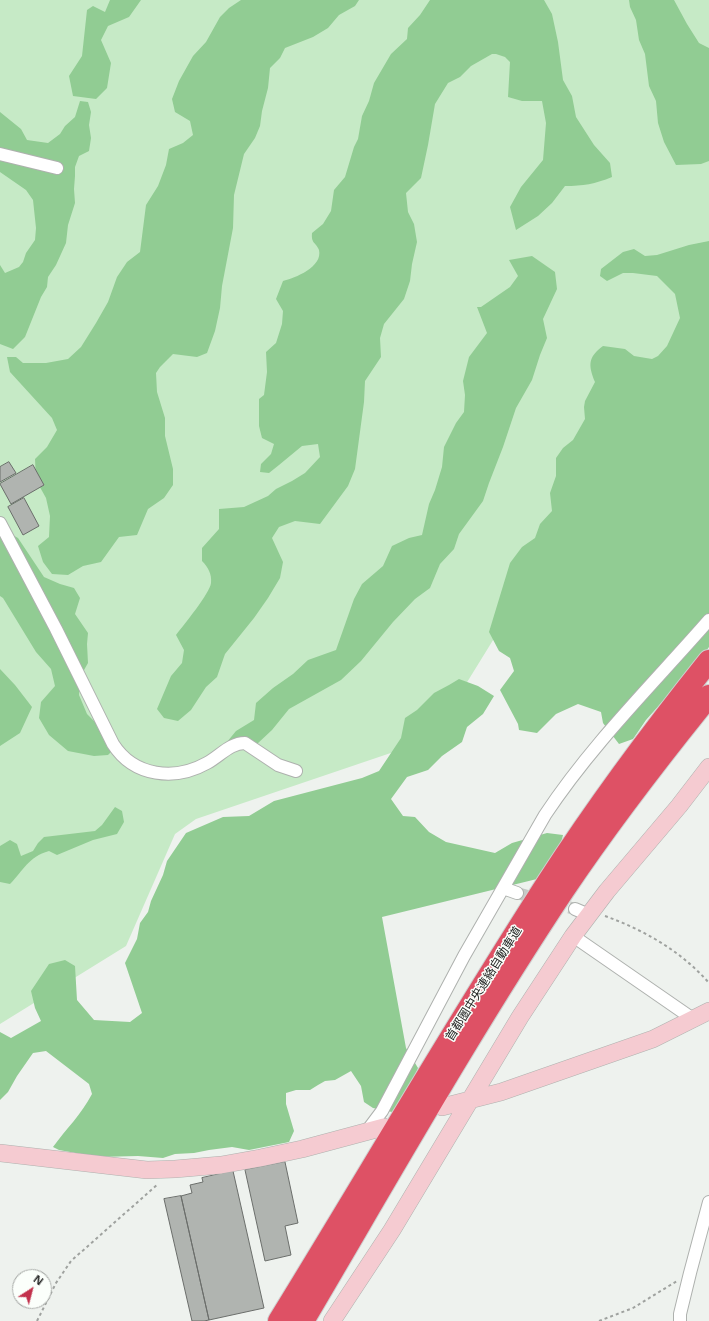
<!DOCTYPE html>
<meta charset="utf-8">
<style>
body{margin:0}
#map{position:relative;width:709px;height:1321px;overflow:hidden;background:#eef2ee;font-family:"Noto Sans",sans-serif}
canvas{display:block}
.north{position:absolute;left:12px;top:1269px;width:40px;height:40px;box-sizing:border-box;background:#fbfffb;border:1px solid #a5a8a5;border-radius:50%;rotate:36deg;font-size:11px;font-weight:700;line-height:16px;text-align:center;color:#252625}
.north::after{content:'';display:block;margin:auto;width:14px;height:18px;background:#c2314c;clip-path:polygon(50% 0,100% 100%,50% 72%,0 100%)}
</style>
<div id="map">
<canvas width="709" height="1321"></canvas>
<div class="north">N</div>
</div>
<script>
const ctx = document.querySelector('canvas').getContext('2d');
ctx.lineJoin = 'round';
function fill(path, color) { ctx.fillStyle = color; ctx.fill(path, 'evenodd'); }
function stroke(path, color, width, dash) { ctx.strokeStyle = color; ctx.lineWidth = width; ctx.lineCap = dash ? 'butt' : 'round'; ctx.setLineDash(dash || []); ctx.stroke(path); }
function label(font, color, halo, rows, align = 'center') {
  ctx.font = font + ' "Noto Sans","Noto Sans JP",sans-serif'; ctx.lineWidth = 3; ctx.setLineDash([]); ctx.textBaseline = 'middle'; ctx.strokeStyle = halo; ctx.fillStyle = color; for (const [text, x, y, turn = 0] of rows) {
    ctx.save(); ctx.translate(x, y); ctx.rotate((+turn || 0) * Math.PI / 180); ctx.textAlign = isNaN(turn) ? turn : align; if (halo) ctx.strokeText(text, 0, 0); ctx.fillText(text, 0, 0); ctx.restore();
  }
}
const green = new Path2D(`
 M0 0H709V290L432 739 196 819 175 834 126 946 0 1024Z`);
const forest = new Path2D(`
 M110 0H141L129 17 108 26 101 40 111 63 107 88 96 99 73 96 69 76 82 56 87 10 93 6 105 12Z
 M241 0H359L355 6 339 15 328 28 313 37 285 48 280 58 270 68 268 88 262 111 260 126 255 138 244 154 234 195 233 228 222 286 220 308 215 331 207 353 197 357 173 354 160 367 156 373 157 392 165 418V436L173 469V485L164 498 148 509 137 535 119 537 101 562 83 566 68 575 52 574 43 562 38 546 49 537 50 516 46 498 36 480 35 459 47 447 57 430 52 418 10 372 7 357H16L23 363H46L68 359 81 347 96 323 108 302 117 277 127 262 140 252 146 205 158 186 166 165 169 149 183 143 193 135 190 121 175 112 172 99 179 81 193 56 206 42 220 17 229 8Z
 M430 0H544L552 14 558 42 563 80 572 96 576 117 594 145 610 163 612 177C595 184 583 186 565 186L552 203 538 216 516 230 510 207 521 187 543 160 546 123 542 101H522L508 97 510 62 505 57 496 54H492L471 66 460 77 448 83 435 104 428 145 421 178 406 193 408 212 414 224 417 242 412 264 410 281 404 299 384 324 380 338 381 357 365 381 364 402 355 469 348 486 320 524 295 521 279 527 272 538 283 562 280 578 268 598 254 618 225 654 217 677 206 687 191 710 178 721 164 718 157 709 171 676 182 663 184 650 176 635C183 626 210 593 211 583 212 574 208 567 202 561V548L219 529V509L244 507 268 496 276 489 292 481 305 473 320 457 318 444 302 446 279 465 269 473 260 472 261 464 271 454 274 444 262 438 259 426V399L264 395 267 372 266 352 276 343 282 324 283 311 276 299 283 281C295 278 323 267 319 250 316 242 311 244 312 233L323 224 331 211 334 190 345 177 354 147 358 139 362 116 369 101 374 83 391 54 407 39 408 28 420 15Z
 M629 0H674L687 24 699 43 709 48V161L701 164 676 165 664 142 658 123 656 101 649 86 645 54 639 40 636 20 630 7Z
 M80 101 88 102 91 112 89 125 91 138 89 151 79 156 75 167V176L74 189 75 203 68 225 66 243 56 265 48 277 47 287 41 297 25 337 13 349 0 344V265L5 273 19 267 23 262 26 253 35 240 36 228 33 200 26 190 0 172V112L21 129 27 140 48 143 60 134 65 126 75 117Z
 M709 241V647L683 682 662 702 646 720 633 739 619 744 603 723 601 712 578 704 556 714 537 733 519 730 518 724 500 690 514 671 510 658 499 651 489 632 510 563 522 547 535 538 540 524 552 511 550 493 556 476V458L563 448 573 440 585 419 584 407 585 401 595 382C588 365 588 357 603 346L625 349 634 356 652 359 658 356 667 346 680 318 675 294 657 276 633 273H623L607 281 600 276 601 269 623 252 634 249 645 256 657 255 689 245Z
 M532 256 555 272 557 289 543 319 547 338 540 355 532 380 516 408 503 447 489 483 483 501 459 534 454 549 440 564 430 588 415 599 393 622 361 661 341 680 289 709 272 730 257 744 227 742 236 731 254 720 256 703 273 688 293 674 308 660 336 650 354 599 362 584 383 566 392 546 409 538 422 535 429 504 435 490 442 467 444 447 456 423 464 412 465 395 463 381 469 357 487 333 477 307H481L510 287 518 276 509 260Z
 M0 528 18 538 44 577 60 584 74 588 80 598 75 614 88 633 87 644 88 663 80 677 79 695 87 714 99 726 112 751 108 755 94 756 68 751 49 735 39 718 41 702 55 686 51 669 36 652 3 598 0 596Z
 M0 669 15 685 32 707 20 733 0 746Z
 M459 679 478 686 494 696 483 714 467 727 462 742 442 756 428 770 407 777 391 799 403 816 415 817 429 832 446 842 495 853 512 843 547 833 563 835 559 851 541 878 382 917 406 1048 418 1068 410 1088 392 1112 373 1108 364 1102 361 1086 351 1071 335 1080 325 1081 318 1085 310 1090H296L286 1093V1104L294 1131 289 1142 249 1150 232 1147 209 1150 194 1153 175 1154 163 1158 138 1156 98 1157 59 1150 53 1147C66 1129 81 1115 92 1094L89 1084 46 1051 33 1053 17 1076 8 1092 0 1100V1032L11 1038 41 1021 35 1008 31 991 49 964 65 960 75 966 77 1000 94 1020 130 1022 142 1013 125 963 137 939 140 923 148 912 151 901 163 875 167 861 186 833 223 817 249 816 274 801 362 778 379 771 401 738 405 718 417 710 434 693 449 685Z
 M115 807 122 811 124 822 117 834 93 840 57 855 49 851C28 857 24 870 10 884L0 882V846L10 840 17 844 21 856 33 851 38 843 44 837 95 831 102 825Z`);
const building = new Path2D(`
 M9 462 16 473 0 482V467Z
 M33 465 44 485 11 504 0 484Z
 M24 498 39 526 23 535 8 507Z
 M285 1162 298 1223 285 1226 291 1255 265 1261 245 1170Z
 M233 1171 264 1308 209 1320 181 1196 192 1193 190 1185 203 1182 202 1178Z
 M181 1196 209 1320 204 1321H192L164 1199Z`);
const streetTunnel = new Path2D(`
 M517 893 575 909`);
const path = new Path2D(`
 M605 916C644 930 681 951 709 983
 M37 1321 56 1283 71 1261 158 1184
 M599 1321 633 1308 677 1281`);
const street = new Path2D(`
 M0 154 57 168
 M0 523 56 629 113 744C134 777 175 781 207 763 220 756 230 743 245 743L278 765 296 771
 M503 888 517 893
 M575 909 589 915
 M573 936 693 1019
 M367 1131 382 1111 464 956 545 815C592 744 653 684 709 620
 M680 1321V1314L690 1273 709 1202`);
const secondary = new Path2D(`
 M442 1107 501 1092 653 1039 709 1011
 M0 1153 147 1170 175 1169 221 1165 260 1158 302 1149 384 1127
 M332 1321 392 1230 520 1017 573 936 607 891 679 806 709 767`);
const highway = new Path2D(`
 M279 1321C369 1175 455 1026 548 882 598 805 652 732 709 661
 M303 1321C388 1177 470 1031 563 891 608 824 658 759 709 696`);
const streetNames = [
 ["首都圏中央連絡自動車道",484,984,-58]
];
fill(green, '#c6eac6');
fill(forest, '#91cc93');
fill(building, '#b0b4b0');
stroke(building, '#6b6e6b', 1);
stroke(streetTunnel, '#c6c9c6', 12, [12, 6]);
stroke(street, '#aeb1ae', 14);
stroke(secondary, '#aeb1ae', 18);
stroke(highway, '#cfcfcf', 24);
stroke(path, '#9fa29f', 2, [3, 3]);
stroke(street, '#fff', 12);
stroke(secondary, '#f5cbd1', 17);
stroke(highway, '#de5165', 22);
label('12px', '#252625', '#fbfffb', streetNames);
</script>
